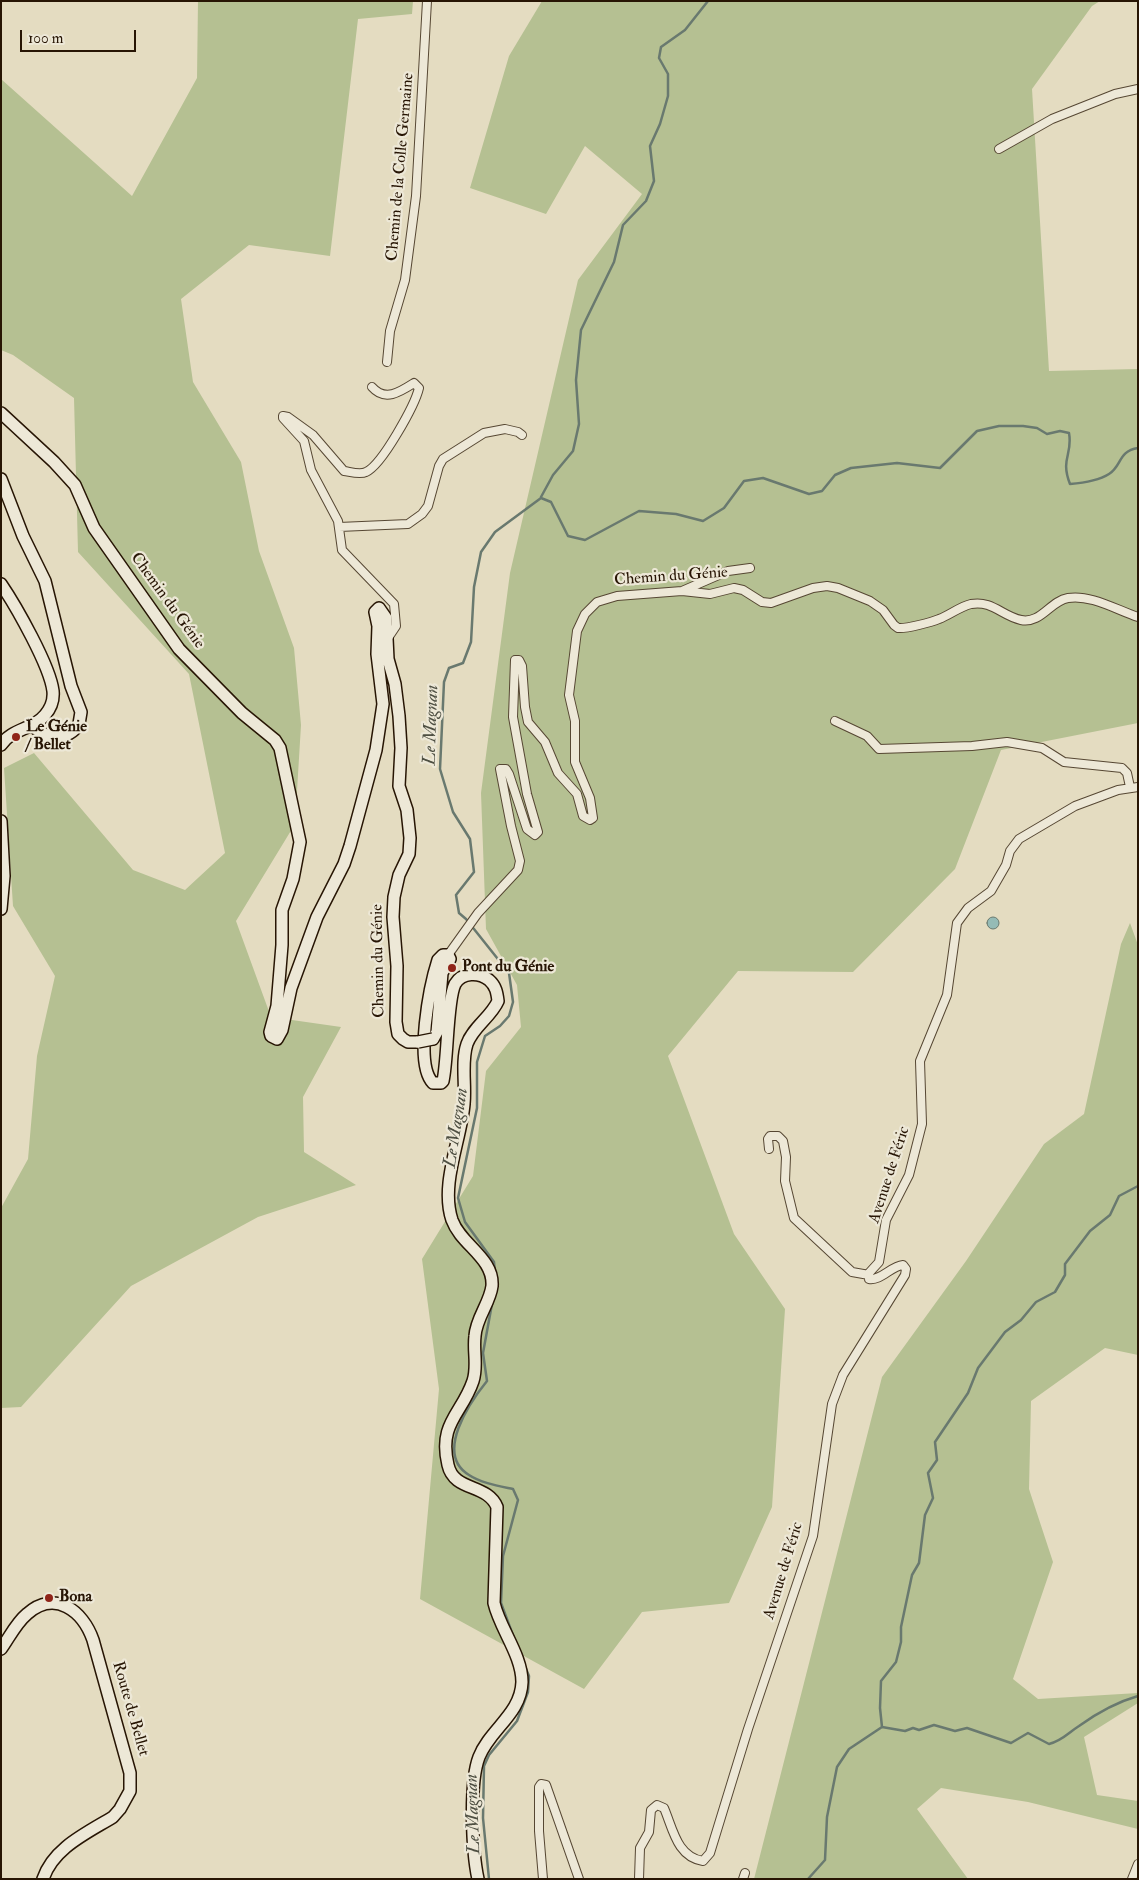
<!DOCTYPE html>
<meta charset="utf-8">
<style>
body{margin:0}
#map{position:relative;width:1139px;height:1880px;overflow:hidden;background:#e4dcc1;font-family:"IM FELL Double Pica",serif}
canvas{display:block}
.frame{position:absolute;inset:0;border:2px solid #271504;pointer-events:none}
.scale{position:absolute;left:20px;top:30px;width:116px;height:22px;box-sizing:border-box;border:2px solid #271504;border-top:0;padding-left:6px;font-size:15px;line-height:18px;white-space:nowrap;color:#271504;-webkit-text-stroke:4px #ede8d7;paint-order:stroke}
</style>
<div id="map">
<canvas width="1139" height="1880"></canvas>
<div class="frame"></div>
<div class="scale">100 m</div>
</div>
<script>
const ctx = document.querySelector('canvas').getContext('2d');
ctx.lineJoin = 'round';
function fill(path, color) { ctx.fillStyle = color; ctx.fill(path, 'evenodd'); }
function stroke(path, color, width, dash) { ctx.strokeStyle = color; ctx.lineWidth = width; ctx.lineCap = dash ? 'butt' : 'round'; ctx.setLineDash(dash || []); ctx.stroke(path); }
function label(font, color, halo, rows, align = 'center') {
  ctx.font = font + ' "IM FELL Double Pica",serif'; ctx.lineWidth = 4.5; ctx.setLineDash([]); ctx.textBaseline = 'middle'; ctx.strokeStyle = halo; ctx.fillStyle = color; for (const [text, x, y, turn = 0] of rows) {
    ctx.save(); ctx.translate(x, y); ctx.rotate((+turn || 0) * Math.PI / 180); ctx.textAlign = isNaN(turn) ? turn : align; if (halo) ctx.strokeText(text, 0, 0); ctx.fillText(text, 0, 0); ctx.restore();
  }
}
const green = new Path2D(`
 M198 1H413L412 14 358 19 330 256 249 245 181 299 193 382 241 462 259 551 294 648 301 725 295 824 236 921 271 1017 341 1027 303 1097 304 1152 356 1185 258 1217 131 1286 21 1407 1 1408V1208L28 1159 37 1056 55 976 13 906 4 768 34 753 133 870 185 890 225 853 189 674 78 552 74 398 13 355 1 350V79L132 196 197 78Z
 M542 1H1100L1092 6 1032 89 1049 371 1138 369V723L1001 750 955 869 853 972 738 971 668 1056 734 1234 785 1309 772 1507 729 1603 642 1612 584 1689 420 1599 439 1389 422 1259 473 1176 486 1071 521 1027 517 985 486 929 481 793 510 573 578 280 642 194 585 146 546 214 470 188 509 56Z
 M1130 923 1138 945V1355L1105 1348 1031 1401 1029 1489 1053 1562 1013 1679 1038 1699 1138 1693V1703L1084 1737 1097 1795 1138 1801V1829L1028 1802 941 1788 917 1809 968 1879H754L882 1377 966 1261 1044 1144 1084 1114 1121 944Z`);
const water = new Path2D(`
 M987 923a6 6 0 1 1 12 0a6 6 0 1 1-12 0Z`);
const stream = new Path2D(`
 M541 497 553 475 573 451 579 424 576 380 581 330 614 262 623 225 646 201 654 181 650 146 660 124 668 96V74L659 58 661 47 685 30 708 1
 M495 1272 494 1262 465 1222 458 1198 477 1108V1062L485 1036 500 1026 509 1016 513 1002 509 973 466 919 459 913 456 895 474 872 470 839 453 812 440 769 444 682 449 668 463 663 471 642 474 587 481 552 495 532 541 498 551 502 568 536 585 540 639 511 676 514 703 521 724 508 744 481 763 478 809 494 822 491 835 475 851 468 897 463 940 468 977 431 999 426H1023L1037 428 1047 434 1060 431 1069 433C1073 455 1060 458 1070 484 1083 483 1098 481 1109 474 1122 466 1118 451 1138 448
 M492 1304 483 1353 487 1381C470 1402 434 1454 469 1475 481 1483 499 1486 513 1489L518 1500 503 1556 501 1603 514 1638
 M882 1727 905 1731 913 1728 919 1730 934 1725 955 1731 967 1728 1011 1743 1028 1733 1049 1744C1062 1741 1068 1733 1079 1726 1097 1713 1117 1702 1138 1696
 M489 1879 483 1818 484 1766 489 1755 517 1721 528 1692 529 1676 524 1664
 M808 1879 825 1860 827 1817 837 1767 849 1749 882 1727 880 1708 881 1681 896 1662 901 1642V1627L912 1575 919 1563 925 1515 933 1498 928 1473 937 1460 935 1442 968 1393 978 1368 1005 1332 1021 1320 1036 1302 1055 1292 1065 1275V1264L1090 1231 1110 1215 1119 1196 1138 1186`);
const street = new Path2D(`
 M999 149 1052 119 1115 94 1138 89
 M387 362 390 331 405 280 416 196 427 1
 M372 387C385 402 400 392 414 383L419 388C415 405 382 465 366 472 360 475 351 472 344 471L313 435 288 417 283 416V418L304 441 311 470 338 521 342 550 394 604 396 626 388 638
 M339 527 408 524 422 514 428 506 439 466 443 459 484 433 505 429 518 432 522 435
 M682 591 728 571 750 568
 M835 721 867 736 879 749 972 746 1007 742 1042 748 1064 762 1122 768 1127 773 1130 787
 M448 955 478 913 518 870 520 861 511 826 500 769H506L509 774 527 829 535 835 538 832 527 794 513 717 515 660H519L522 666 525 707 528 722 545 742 558 773 577 794 583 816 590 820 593 818 590 798 575 762V721L569 695 577 631 585 614 597 602 617 596 682 591 710 594 734 588 743 590 762 602 771 603 813 588 827 586 838 588 870 601 883 610 894 625 898 628C906 629 932 622 939 619 950 615 959 607 971 604 992 600 1002 616 1021 620 1041 624 1050 601 1068 598 1090 594 1117 610 1138 617
 M769 1149 768 1139 770 1136H778L783 1141 786 1157 785 1181 794 1218 852 1272 869 1275
 M543 1879 539 1831V1787L541 1784 546 1785 579 1879
 M639 1879 640 1848 649 1832 651 1810 657 1805 664 1808C673 1829 677 1857 703 1861L710 1853 748 1729 813 1536 832 1404 843 1375 905 1275 906 1269 903 1265C891 1266 881 1281 869 1279V1273L879 1262 886 1220 909 1175 922 1124 920 1061 947 995 957 923 968 908 991 891 1006 865 1010 851 1019 839 1075 806 1118 790 1138 787
 M743 1879 745 1873
 M1132 1879 1138 1864`);
const secondary = new Path2D(`
 M1 413 54 462 75 485 94 528 179 649 242 713 275 740 280 748 300 842 293 879 282 910V945L277 1006 270 1032 271 1036 277 1039 282 1030 291 988 317 917 344 864 350 846 376 750 383 704 377 654 378 626 375 612 379 608 386 618 388 659 395 684 399 716 401 748 399 786 407 810 410 838 409 854 399 875 394 897 393 917 397 966 396 1022 398 1034 403 1039 408 1042H418
 M1 479 23 536 45 581 71 686 81 712 79 724C68 741 46 740 32 725
 M1 584C16 606 50 666 53 691 54 701 51 708 45 715 33 730 12 728 1 745
 M1 821 4 876 1 909
 M433 1039 437 1032 442 973 450 959 448 955H443L438 960C430 985 414 1064 433 1083H441L443 1081C448 1058 447 1000 455 984 462 972 479 972 489 980 496 986 497 993 498 1001 491 1017 473 1027 467 1044 461 1062 466 1085 464 1104 461 1140 440 1184 452 1220 461 1245 494 1258 492 1286 490 1303 476 1318 475 1336 473 1352 478 1366 473 1381 462 1414 438 1423 448 1465 454 1492 487 1483 497 1507L494 1603C500 1629 522 1655 522 1682 521 1714 490 1729 479 1757 469 1783 472 1851 478 1879
 M1 1649C9 1638 16 1623 27 1614 55 1589 83 1611 93 1640L130 1773V1791L120 1809 113 1817C87 1833 53 1848 43 1879`);
const secondaryBridge = new Path2D(`
 M418 1042 433 1039`);
const markers = [
 [16,737,5,"#8f2418"],
 [452,968,5,"#8f2418"],
 [49,1598,5,"#8f2418"]
];
const streetNames = [
 ["Chemin de la Colle Germaine",401,167,-85],
 ["Chemin du Génie",671,577,-4],
 ["Chemin du Génie",167,601,54],
 ["Chemin du Génie",379,961,-91],
 ["Avenue de Féric",890,1175,-72],
 ["Avenue de Féric",784,1571,-73],
 ["Route de Bellet",130,1709,74]
];
const poiNames = [
 ["Le Génie",26,728],
 ["/ Bellet",26,746],
 ["Pont du Génie",462,968],
 ["Bona",59,1598]
];
const waterNames = [
 ["Le Magnan",432,725,-88],
 ["Le Magnan",457,1128,-81],
 ["Le Magnan",474,1814,-92]
];
fill(green, '#b5c092');
fill(water, '#95bbb6');
stroke(water, '#69796f', 1);
stroke(stream, '#69796f', 2.5);
stroke(street, '#564733', 10);
stroke(secondary, '#271504', 14);
stroke(street, '#ede8d7', 8);
stroke(secondary, '#ede8d7', 11);
stroke(secondaryBridge, '#271504', 14, []);
stroke(secondaryBridge, '#ede8d7', 11);
for (const [x, y, r, color] of markers) { const dot = new Path2D(); dot.arc(x, y, r, 0, 2 * Math.PI); ctx.fillStyle = color; ctx.fill(dot); stroke(dot, '#ede8d7', 2); }
label('16px', '#271504', '#ede8d7', streetNames);
label('bold 16px', '#271504', '#ede8d7', poiNames, 'left');
label('italic 18px', '#4e4f42', '#ede8d7', waterNames);
</script>
